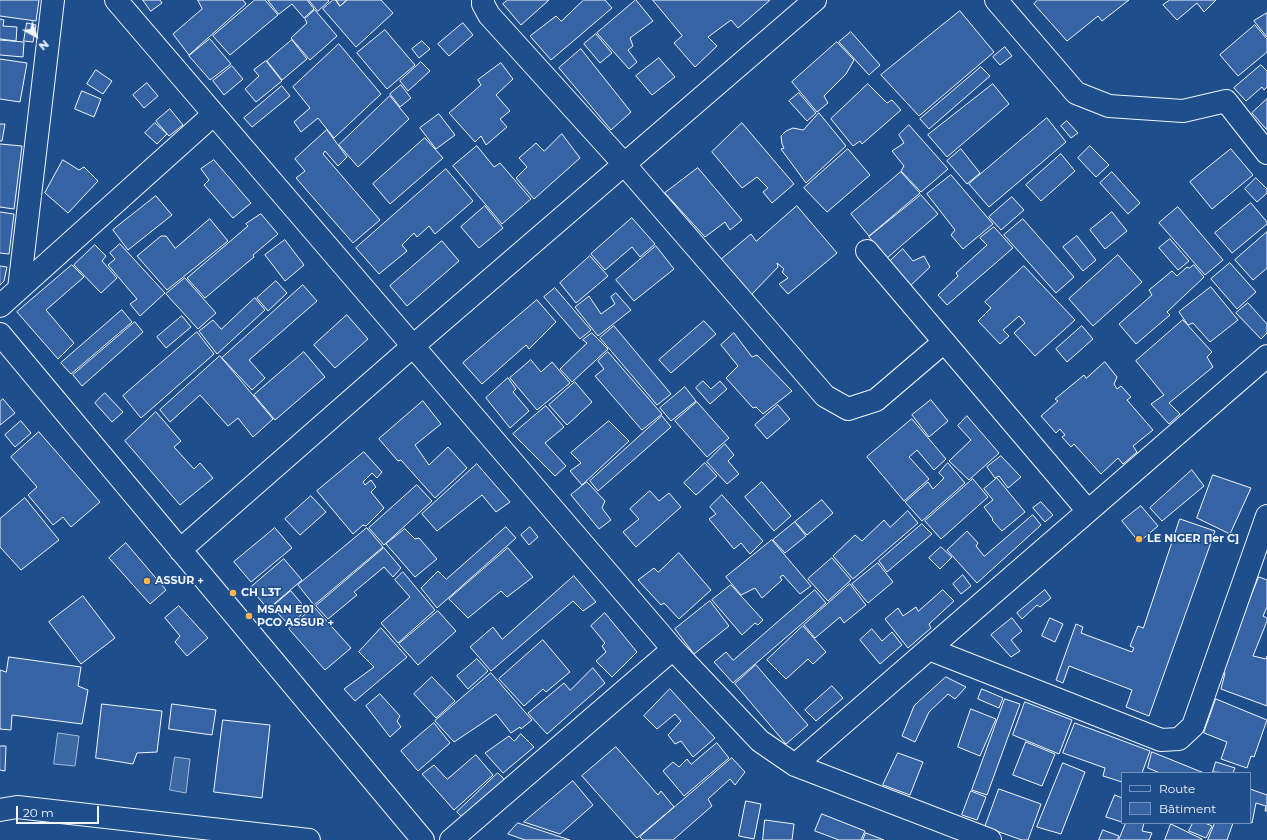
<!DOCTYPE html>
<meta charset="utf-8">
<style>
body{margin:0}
#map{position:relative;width:1267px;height:840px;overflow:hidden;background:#1f4e8c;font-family:Montserrat,sans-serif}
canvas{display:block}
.legend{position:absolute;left:1121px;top:772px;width:130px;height:52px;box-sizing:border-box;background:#1f4e8c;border:1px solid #7391ba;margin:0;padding:5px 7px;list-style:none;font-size:12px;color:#f2f6ff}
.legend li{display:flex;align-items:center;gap:8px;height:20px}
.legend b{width:20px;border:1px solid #7391ba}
.north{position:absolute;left:16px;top:16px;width:40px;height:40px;-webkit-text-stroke:3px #1f4e8c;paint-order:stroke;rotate:140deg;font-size:11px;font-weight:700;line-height:16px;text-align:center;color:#f2f6ff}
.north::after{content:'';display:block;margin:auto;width:14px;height:18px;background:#f2f6ff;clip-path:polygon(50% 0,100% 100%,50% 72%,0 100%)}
.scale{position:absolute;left:16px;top:806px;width:83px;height:18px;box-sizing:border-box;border:2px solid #f2f6ff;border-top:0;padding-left:5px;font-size:12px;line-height:14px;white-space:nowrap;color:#f2f6ff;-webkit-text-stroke:3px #1f4e8c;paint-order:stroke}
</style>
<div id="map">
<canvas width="1267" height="840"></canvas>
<ul class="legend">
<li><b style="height:5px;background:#1f4e8c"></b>Route</li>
<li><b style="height:11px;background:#3563a3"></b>Bâtiment</li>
</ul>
<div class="north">N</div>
<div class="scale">20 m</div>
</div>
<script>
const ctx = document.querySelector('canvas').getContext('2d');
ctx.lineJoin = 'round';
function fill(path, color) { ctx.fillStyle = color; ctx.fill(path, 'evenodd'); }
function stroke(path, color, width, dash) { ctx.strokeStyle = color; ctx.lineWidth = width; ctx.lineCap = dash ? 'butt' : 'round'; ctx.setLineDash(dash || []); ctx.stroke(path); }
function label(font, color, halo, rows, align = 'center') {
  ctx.font = font + ' Montserrat,sans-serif'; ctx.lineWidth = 3; ctx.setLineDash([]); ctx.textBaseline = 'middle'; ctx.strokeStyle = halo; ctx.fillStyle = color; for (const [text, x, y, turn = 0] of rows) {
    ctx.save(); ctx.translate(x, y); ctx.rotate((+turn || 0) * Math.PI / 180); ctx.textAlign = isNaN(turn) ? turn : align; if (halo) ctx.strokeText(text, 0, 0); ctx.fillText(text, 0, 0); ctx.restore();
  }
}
const water = new Path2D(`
 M58 733 79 736 75 766 54 764Z
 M175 757 190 759 186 793 170 790Z`);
const building = new Path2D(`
 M0 0H39L36 21 0 16Z
 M143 0H160L162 3 151 11Z
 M198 0H243L246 4 189 55 173 34 202 9Z
 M255 0H265L278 15 230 55 213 36Z
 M268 0H307L314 9 304 18 292 4 279 14Z
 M309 0H328L329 1 318 11Z
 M333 0H336L340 6 347 0H381L393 13 356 47 323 9Z
 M336 0H347L340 6Z
 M508 0H549L521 25 503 4Z
 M584 0H605L612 8 551 60 530 36 556 16 561 21Z
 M636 0 653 21 630 38 633 46 628 50 637 62 629 69 597 33Z
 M653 0H770L738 28 731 20 708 37 717 46 695 67 674 43 682 36Z
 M1038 0H1129L1102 21 1098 16 1067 41 1034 4Z
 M1170 0H1216L1204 12 1197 3 1177 20 1163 5Z
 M315 10 337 36 310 60 291 38 307 23 305 19Z
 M960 11 994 52 919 116 881 75Z
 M1267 13V37L1254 21Z
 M0 19 4 20 3 26 17 27 16 41 0 39Z
 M27 23 36 25 33 42 24 41Z
 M463 23 473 35 449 56 438 44Z
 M1255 25 1267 39V52L1238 76 1220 55Z
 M385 30 415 65 387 89 357 53Z
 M851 32 880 65 869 75 839 42Z
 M596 34 612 53 600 63 584 44Z
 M210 39 231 64 210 80 189 56Z
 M0 40 24 42 23 57 0 55Z
 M292 40 307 59 282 80 267 61Z
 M422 41 430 49 419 58 412 49Z
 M837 42 854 60 846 74 824 96 828 103 817 112 792 82Z
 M339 44 381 94 334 138 318 118 301 132 294 122 310 108 293 87Z
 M1005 47 1012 56 1000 65 993 57Z
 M581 49 631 112 611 130 559 68Z
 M659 58 675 77 652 95 636 76Z
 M0 59 27 63 20 102 0 99Z
 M266 61 282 81 256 102 245 89 259 76 254 70Z
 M421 62 430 71 408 91 400 81Z
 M501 63 513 79 496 95 510 111 500 119 507 127 486 145 481 136 475 142 449 113 481 85 478 80Z
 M1261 65 1267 71V87L1264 90 1262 87 1246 101 1234 88Z
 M232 66 243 79 224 95 213 81Z
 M981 67 990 76 929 129 920 119Z
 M96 70 112 81 103 94 87 84Z
 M147 83 158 96 144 108 133 95Z
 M868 84 887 103 892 100 901 110 862 144 860 141 853 146 831 119Z
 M993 84 1009 104 947 157 928 135Z
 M401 85 411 98 400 107 390 94Z
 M282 86 290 96 252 127 244 118Z
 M82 91 101 99 94 117 75 109Z
 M799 93 816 113 807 121 789 101Z
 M390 96 409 119 358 167 339 145Z
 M1267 99V130L1252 113Z
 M170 109 183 125 169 136 156 121Z
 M819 113 846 146 806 183 781 149 784 148 782 144 781 136 786 131 793 128 803 130Z
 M439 114 455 135 436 149 420 128Z
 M1047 118 1066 142 989 207 969 184Z
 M1067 121 1078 133 1071 138 1061 126Z
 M155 123 167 134 157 144 145 133Z
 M742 123 794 184 772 203 763 192 768 188 757 177 742 188 712 152Z
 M0 124H5L2 141H0Z
 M909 125 948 169 921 192 901 171 904 166 892 151 904 143 899 135Z
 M327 130 347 157 338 166 325 151 323 154 380 220 353 243 296 178 305 171 295 159Z
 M562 134 580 158 534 199 516 178 527 167 519 158 536 143 544 151Z
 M425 138 443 158 390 204 373 184Z
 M0 144 22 146 14 209 0 207Z
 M477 146 494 167 500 163 531 199 502 224 453 166Z
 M1090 146 1109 165 1096 177 1078 158Z
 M848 149 870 175 827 212 804 188Z
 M961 149 980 173 967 184 947 161Z
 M1231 149 1253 175 1212 209 1190 182Z
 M1061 154 1075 171 1041 201 1026 185Z
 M63 160 79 170 84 167 98 181 68 213 45 193Z
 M214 160 251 203 233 218 204 185 209 180 201 169Z
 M698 168 742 220 730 230 725 222 705 237 665 193Z
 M446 169 473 201 435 234 429 226 417 237 414 233 402 245 407 251 379 274 356 248Z
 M901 172 920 193 869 236 851 214Z
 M1112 172 1140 203 1128 214 1100 183Z
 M951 175 993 224 963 249 951 235 955 230 927 194Z
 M1256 178 1267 189V193L1257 202 1245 189Z
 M921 195 938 214 887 258 869 237Z
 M156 196 172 215 128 250 113 230Z
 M1012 197 1024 210 1001 230 989 217Z
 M1251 203 1267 222V224L1232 253 1215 233Z
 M485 206 503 228 479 248 461 227Z
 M797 206 837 253 788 294 779 284 788 278 782 272 784 269 777 263 778 267 751 295 720 260 751 234 756 241Z
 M1178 207 1223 260 1205 275 1159 223Z
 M0 212 14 214 9 254 0 253Z
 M1112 212 1127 231 1105 249 1090 230Z
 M261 214 278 234 253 255 254 257 205 298 187 278 248 226 246 224Z
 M632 218 655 244 640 257 632 247 605 270 591 254Z
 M210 219 228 241 167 290 137 256 161 236H166L175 248Z
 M1023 219 1074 277 1056 293 1004 235Z
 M994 227 1013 248 947 305 938 295 958 276 956 273 987 245 980 238Z
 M1267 232V268L1253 280 1235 260Z
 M1077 236 1096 260 1083 271 1063 247Z
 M1170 239 1189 261 1178 270 1159 248Z
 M285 240 304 265 285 281 265 255Z
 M442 241 459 261 407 306 390 286Z
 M120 244 165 293 140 316 130 304 137 299 108 265 115 259 110 253Z
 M95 245 106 256 102 261 117 278 101 293 74 265Z
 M656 246 674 269 634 301 616 280Z
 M903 249 913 261 924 256 930 267 908 288 888 263Z
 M1118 255 1142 282 1093 326 1069 299Z
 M590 256 608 276 576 303 560 283Z
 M1230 263 1256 292 1237 309 1211 279Z
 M72 265 84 277 46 310 74 343 58 359 17 312Z
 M1194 265 1204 277 1167 312 1170 315 1136 344 1119 324 1152 295 1149 290 1172 271 1177 276 1187 267 1189 268Z
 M0 266 7 267 4 281 0 285Z
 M1024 266 1075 320 1035 356 1014 333 1025 323 1019 316 1003 330 1009 336 1000 344 978 321 991 308 985 302Z
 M185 278 216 313 198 329 166 294Z
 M276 281 287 293 268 311 257 298Z
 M303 285 317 301 249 360 265 378 252 390 222 358Z
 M1211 287 1238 320 1210 342 1193 323 1188 325 1179 312Z
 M555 288 591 330 580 339 544 297Z
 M616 293 631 310 598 336 575 307 589 296 601 314 615 304 611 297Z
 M255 298 265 310 217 354 199 331 213 320 221 329Z
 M537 300 556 322 529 349 526 345 482 384 463 363Z
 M1248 303 1267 324V333L1261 339 1236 313Z
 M122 310 132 322 71 374 61 363Z
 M347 315 368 339 335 368 314 345Z
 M182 316 191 327 166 348 157 337Z
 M1183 320 1212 352 1207 357 1213 367 1169 403 1180 414 1169 424 1151 404 1164 395 1136 361Z
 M704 321 716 334 671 373 659 360Z
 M135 322 143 332 82 386 73 375Z
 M614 326 671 394 657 405 600 338Z
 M1082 326 1093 339 1067 362 1056 349Z
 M197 332 214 354 141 418 123 396Z
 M592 333 608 349 572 382 560 369 587 343 583 340Z
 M734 333 752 357 757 355 792 391 763 414 756 407 753 408 726 378 738 366 721 345Z
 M304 352 325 377 275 420 254 395Z
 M608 352 662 414 642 430 595 376 604 369 598 361Z
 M220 356 273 419 253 437 238 418 228 426 200 395 170 422 160 410Z
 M531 360 541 372 552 362 570 383 537 410 510 378Z
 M1105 362 1117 377 1114 384 1117 389 1121 386 1131 397 1127 400 1153 430 1133 446 1137 452 1123 464 1118 458 1101 474 1074 444 1071 447 1062 437 1065 435 1060 429 1056 433 1041 416 1058 401 1055 399 1084 375 1086 378Z
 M508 378 516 389 513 392 529 411 510 428 486 398Z
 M703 381 711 389 720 381 727 389 710 404 696 388Z
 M575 382 592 402 567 425 549 405Z
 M685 387 696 401 671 421 660 408Z
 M105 393 123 412 112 422 95 403Z
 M3 399 15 413 0 425V402Z
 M931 400 948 421 929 437 912 415Z
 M423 401 441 424 415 445 429 465 448 447 467 468 435 498 401 460 398 461 379 439Z
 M697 402 729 438 707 457 675 421Z
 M778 405 790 419 767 439 755 425Z
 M546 406 564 427 545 443 566 466 555 476 513 434Z
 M156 412 181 441 174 447 194 469 200 463 213 478 180 505 125 441Z
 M662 416 671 427 598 491 590 481Z
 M967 416 999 453 969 480 949 461 971 440 958 426Z
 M912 419 946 459 934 470 917 450 909 457 929 479 904 501 867 457Z
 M21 421 31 433 15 447 5 435Z
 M609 421 629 441 582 485 570 471 581 463 571 453Z
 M39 432 100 502 71 527 63 517 53 525 28 495 37 487 11 457Z
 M725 444 734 455 728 461 739 474 727 484 707 462Z
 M364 452 382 472 377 478 372 473 363 482 365 485 371 480 376 487 371 492 384 508 366 526 363 525 353 534 317 491Z
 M1001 456 1021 477 1008 488 999 476 995 478 987 467Z
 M705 463 717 476 696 495 684 483Z
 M948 463 965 483 922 521 905 502 928 482 933 489 944 478 939 473Z
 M477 464 510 502 496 512 482 495 437 531 422 514Z
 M1192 470 1204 486 1162 521 1150 508Z
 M1213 475 1251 488 1230 534 1197 518Z
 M997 478 1025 512 1002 531 992 520 993 519 984 507 993 500 984 489Z
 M973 479 988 497 941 539 925 521Z
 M587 482 605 501 602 508 611 520 599 529 571 495Z
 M762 482 791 516 774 531 745 497Z
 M417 485 432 501 384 545 369 528Z
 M650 491 659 501 669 493 681 507 636 547 623 532 639 519 630 509Z
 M722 495 763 541 750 554 741 543 734 549 709 519 716 514 710 507Z
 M311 496 326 512 300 535 285 519Z
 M25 498 59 540 21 570 0 547V519Z
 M822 500 833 513 807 535 795 522Z
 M1041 502 1053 515 1045 522 1033 508Z
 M1141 506 1158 526 1139 542 1122 521Z
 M908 511 918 523 853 579 833 556 855 535 862 541 884 520 890 527Z
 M1033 515 1041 525 977 583 947 550 967 531 978 543 976 546 984 556Z
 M1180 519 1215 531 1149 716 1126 707 1132 690 1069 666 1063 683 1056 680 1076 624 1083 627 1081 633 1132 652 1134 648 1130 646 1138 626 1143 628Z
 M795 522 806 536 785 553 773 540Z
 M922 524 932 534 887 572 879 561Z
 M506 527 516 538 437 608 421 588 438 571 446 579Z
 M530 527 538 537 529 545 521 535Z
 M275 528 292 548 251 582 234 562Z
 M367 528 383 547 314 605 298 585Z
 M405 529 415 539 419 538 437 559 415 577 386 544Z
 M772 540 811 586 800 594 783 575 780 577 782 580 762 598 755 588 741 595 726 577Z
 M126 543 166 590 150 604 109 558Z
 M941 547 952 557 940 569 929 558Z
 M384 548 401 568 393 577 384 567 354 592 357 595 328 619 316 606Z
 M508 548 533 577 507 597 501 591 468 618 449 599Z
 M679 553 711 590 679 619 664 603 661 605 638 580 654 568 658 572Z
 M832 558 851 580 828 601 808 579Z
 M284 559 302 580 268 609 250 588Z
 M878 563 893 582 868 603 852 584Z
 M403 572 435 610 398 643 381 623 410 597 395 580Z
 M963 575 971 586 961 594 953 584Z
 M574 576 596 602 583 611 573 601 491 671 470 647 493 627 502 639Z
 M1259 577 1267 580V607L1263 616 1267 618V621L1253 656 1266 659 1267 656V706L1221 689 1225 673 1221 671Z
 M850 584 866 605 844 623 840 617 815 638 804 625Z
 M731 585 763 620 758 625 755 623 742 635 712 600Z
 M815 590 826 603 733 683 714 662 726 652 733 660Z
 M943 590 954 601 929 624 931 628 908 648 885 619 898 608 903 616 916 607 918 611Z
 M1045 590 1051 598 1040 607 1037 605 1022 619 1017 613Z
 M291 591 307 610 289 625 272 607Z
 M83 596 115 638 81 664 49 622Z
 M710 601 729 626 694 654 675 629Z
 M179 606 208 638 187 656 175 642 180 636 165 618Z
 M314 607 351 648 325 670 289 629Z
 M438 611 456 631 418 665 399 644Z
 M605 613 637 652 612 677 596 661 606 652 602 646 605 643 591 626Z
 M1012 618 1022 631 1011 640 1020 651 1011 657 991 635Z
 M1050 618 1063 624 1055 642 1042 636Z
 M803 626 826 652 813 664 808 659 786 679 767 660Z
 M381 628 407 657 355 701 344 689 374 667 359 652Z
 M872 629 882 641 892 632 902 645 880 664 860 640Z
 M543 640 570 672 546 692 543 689 524 706 499 679Z
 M9 657 81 667 78 686 88 690 82 724 12 715 11 730 0 729V670L6 672Z
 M477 659 488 671 468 689 457 676Z
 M756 665 808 725 786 744 735 684Z
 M593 668 605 683 547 734 528 713 564 683 570 690Z
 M491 673 532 720 521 729 520 727 511 733 496 714 454 742 435 721Z
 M432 677 455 701 436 718 414 694Z
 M946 677 966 687 955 699 948 694 929 712 915 742 902 736 914 706Z
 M832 686 843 698 816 721 805 710Z
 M670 689 715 738 693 757 681 741 675 744 668 735 681 721 675 714 657 729 644 716Z
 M982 689 1003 698 999 708 978 699Z
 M380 694 400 716 397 721 401 727 390 737 366 706Z
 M1005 699 1020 704 987 795 972 790Z
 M1216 699 1267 720 1254 757 1251 756 1247 768 1221 759 1227 742 1204 733Z
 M1025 702 1072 720 1059 754 1013 735Z
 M102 704 162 711 157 752 137 753 133 764 96 758Z
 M172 704 216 710 212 735 169 729Z
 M971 709 996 719 980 756 958 747Z
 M223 720 270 725 262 798 214 792Z
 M434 723 450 743 418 771 401 751Z
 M1075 723 1150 751 1142 773H1122V782L1103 776 1105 768 1063 753Z
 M521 734 534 747 503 773 485 753 509 736 514 741Z
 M1026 742 1055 754 1042 786 1013 775Z
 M717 743 729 758 684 796 663 771 673 762 679 767 687 759 691 764Z
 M0 746H6L5 771 0 770Z
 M616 747 658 795 661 791 674 807 637 838 582 776Z
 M1152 752 1204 773H1160L1148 768Z
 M898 753 923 762 910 795 883 785Z
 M476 755 493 775 454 810 422 774 434 765 447 779Z
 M732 758 745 772 735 785 730 779 708 799 712 806 673 840H643L640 837Z
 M1216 762 1235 768 1233 773 1213 772Z
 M1063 763 1085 772 1061 834 1037 827Z
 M498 773 507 782 467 822 457 812Z
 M573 781 593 805 560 834 524 822Z
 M999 789 1041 804 1028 840H1022L985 827Z
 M1250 789 1267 795V811H1265L1266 806 1256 803 1252 823 1250 822Z
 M971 791 986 797 977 820 962 815Z
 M1115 795 1122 798V822L1106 817Z
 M746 801 761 804 754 839 739 836Z
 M822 814 865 831 861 840H839L815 831Z
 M765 820 794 824 792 840H763Z
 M518 823 570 840H525L508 834Z
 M1126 823H1144L1142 831 1152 833 1149 840H1119Z
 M1193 823H1205L1212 826 1206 838 1189 831Z
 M1215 823H1233L1227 840H1208Z
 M1171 824 1202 839V840H1165Z
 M1103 830 1119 836 1117 840H1099Z
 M866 833 884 840H863Z`);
const minor = new Path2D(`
 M116 0 673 649 760 741 795 765 990 840
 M483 0V4L489 15 624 164 825 396 848 409 876 400 944 342
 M996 0 1076 93 1109 106 1183 111 1226 101 1267 153
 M867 251 1088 511
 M19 289 53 0
 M0 306 214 114
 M0 334 423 840
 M180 550 413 346 815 0
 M929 649 1161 740 1179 739 1193 726 1267 516
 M795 765 1267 356
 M0 810 17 807 309 840
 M451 840 673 649`);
const markers = [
 [1139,539,4,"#ffb74d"],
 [147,581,4,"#ffb74d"],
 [233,593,4,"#ffb74d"],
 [249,616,4,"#ffb74d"]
];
const poiNames = [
 ["LE NIGER [1er C]",1147,539],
 ["ASSUR +",155,581],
 ["CH L3T",241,593],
 ["MSAN E01",257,610],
 ["PCO ASSUR +",257,623]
];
fill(water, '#3b69a3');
stroke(water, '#a8bbd7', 1);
fill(building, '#3563a3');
stroke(building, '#f2f6ff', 1);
stroke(minor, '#f2f6ff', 24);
stroke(minor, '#1f4e8c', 22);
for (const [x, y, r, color] of markers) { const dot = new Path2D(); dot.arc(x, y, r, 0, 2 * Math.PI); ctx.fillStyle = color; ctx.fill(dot); stroke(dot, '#1f4e8c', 1.5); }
label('bold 11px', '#f2f6ff', '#1f4e8c', poiNames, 'left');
</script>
